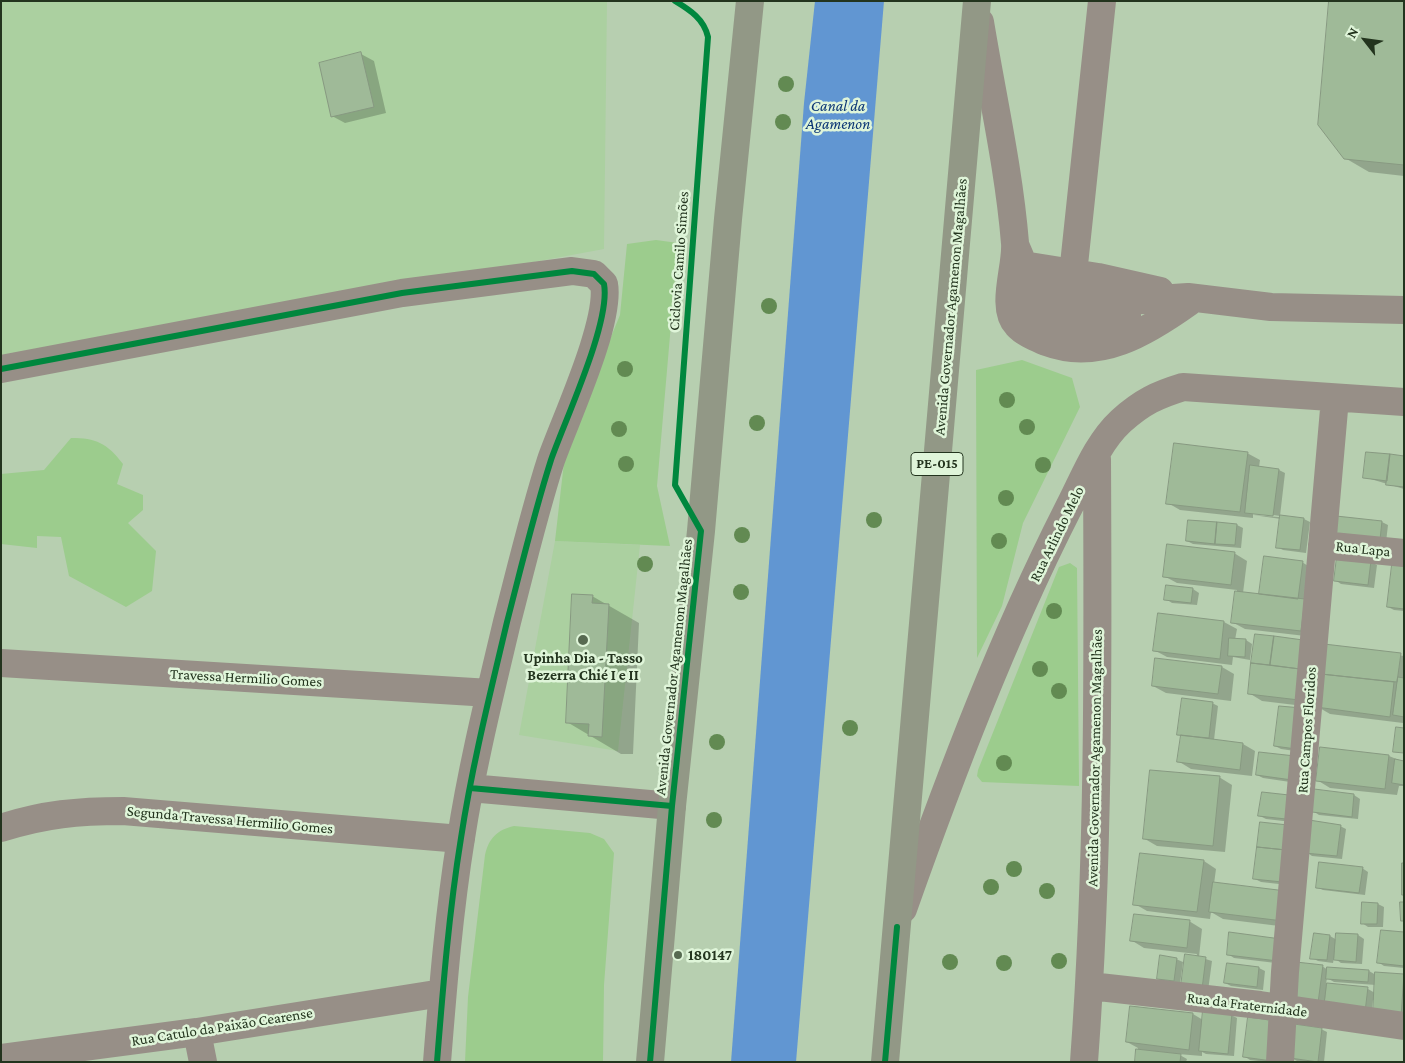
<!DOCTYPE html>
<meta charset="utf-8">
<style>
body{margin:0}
#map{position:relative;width:1405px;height:1063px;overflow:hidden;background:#b7cfb0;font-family:"Crimson Pro",serif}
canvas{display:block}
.frame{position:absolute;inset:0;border:2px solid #23341e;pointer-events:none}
.north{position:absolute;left:1340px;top:15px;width:50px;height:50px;-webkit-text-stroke:4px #dff5d9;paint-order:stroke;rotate:300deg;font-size:14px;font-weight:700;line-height:20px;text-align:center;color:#23341e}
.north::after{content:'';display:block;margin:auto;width:18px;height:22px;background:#23341e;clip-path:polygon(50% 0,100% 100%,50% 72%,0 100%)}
</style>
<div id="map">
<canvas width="1405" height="1063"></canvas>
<div class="frame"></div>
<div class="north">N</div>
</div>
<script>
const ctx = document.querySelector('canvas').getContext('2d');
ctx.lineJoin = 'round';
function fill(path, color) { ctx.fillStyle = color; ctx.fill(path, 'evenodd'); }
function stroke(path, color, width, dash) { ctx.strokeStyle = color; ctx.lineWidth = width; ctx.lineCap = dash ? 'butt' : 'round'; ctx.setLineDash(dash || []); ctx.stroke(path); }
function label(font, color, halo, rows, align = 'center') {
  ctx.font = font + ' "Crimson Pro",serif'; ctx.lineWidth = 5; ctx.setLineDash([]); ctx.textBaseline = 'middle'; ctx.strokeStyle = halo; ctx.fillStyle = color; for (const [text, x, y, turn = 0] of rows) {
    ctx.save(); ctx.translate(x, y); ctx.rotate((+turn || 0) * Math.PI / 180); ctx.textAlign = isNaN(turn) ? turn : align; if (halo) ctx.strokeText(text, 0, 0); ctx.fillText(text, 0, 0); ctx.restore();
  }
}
const built = new Path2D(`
 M1 1H607L604 249 1 361Z
 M555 541 640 545 618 751 519 735Z`);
const green = new Path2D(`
 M656 240 678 243 657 486 670 546 555 541 566 445 620 315 627 244Z
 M1022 360 1072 378 1080 407 1023 523 1002 606 977 658 976 370Z
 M71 438C96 438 107 443 123 464L117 484 143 495V510L128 523 156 551 152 591 126 607 69 576 61 537 37 536V548L1 544V474L44 470Z
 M1070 563 1077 568 1079 786 982 782 977 776 978 770 1059 567Z
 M514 826 590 833 604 839 614 853 604 985 603 1062H465L468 997 485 855C489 838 497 830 514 826Z`);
const water = new Path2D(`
 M815 1H884L796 1062H731L804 103Z`);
const shadow = new Path2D(`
 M1404 1V176L1369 172 1345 158Z
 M361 54 374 61 386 113 345 123 332 116Z
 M1247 453 1260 460 1259 467 1279 470 1285 473 1280 516 1253 512V515L1304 519 1310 522 1306 553 1283 550 1277 547 1281 519 1253 515V518L1180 510 1168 503Z
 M1404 457V489L1364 477Z
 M1338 517 1382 522 1388 525 1385 551Z
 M1237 525 1243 528 1241 548 1193 544 1187 541Z
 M1234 553 1247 561 1243 593 1260 595 1302 562 1308 566 1314 637 1245 629 1232 622 1237 590 1177 583 1164 576Z
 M1371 562 1377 565 1374 588 1341 584 1335 580Z
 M1404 567V611L1394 610 1388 607Z
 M1167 586 1193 589 1199 593 1197 605 1172 603 1166 599Z
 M592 596 639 623 633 754H621L567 722Z
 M1159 614 1224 622 1237 629 1235 640H1246L1252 644 1250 660 1233 657 1232 665 1167 657 1154 650Z
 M1256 635 1303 641 1312 707 1262 701 1249 693Z
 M1326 645 1404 656 1403 723 1330 714 1318 707Z
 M1222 667 1234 674 1231 701 1166 693 1153 686Z
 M1212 703 1218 706 1214 740 1243 744 1255 751 1252 776 1191 769 1178 761 1182 736Z
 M1280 707 1302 752 1281 749 1275 746Z
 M1321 748 1389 756 1404 762V786H1399L1397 795 1330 788 1317 780Z
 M1260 753 1297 783 1263 778 1257 775Z
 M1219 777 1232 785 1225 852 1157 846 1145 839Z
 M1263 793 1292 822 1266 819 1260 816Z
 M1354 795 1360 799 1358 819 1319 815 1313 811Z
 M1261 823 1288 885 1261 882 1255 879Z
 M1340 826 1346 829 1342 859 1312 856 1306 852Z
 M1204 861 1216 869 1214 884 1295 928 1223 919 1211 912 1210 919 1147 911 1135 904Z
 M1362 868 1368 872 1365 895 1323 890 1317 887Z
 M1363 903 1378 904 1384 907 1383 927H1368L1362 923Z
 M1189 921 1202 929 1199 957 1212 961 1208 991 1188 989 1197 954 1144 948 1131 940Z
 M1230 934 1284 964 1234 958 1228 954Z
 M1404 934V968L1384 966 1378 962Z
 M1315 935 1330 936 1337 940 1358 935 1364 939 1362 964 1341 963 1334 958 1333 963 1318 961 1312 958Z
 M1176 959 1183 962 1180 984 1164 982 1158 979Z
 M1228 964 1259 968 1265 971 1263 990 1231 986 1225 983Z
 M1322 966 1328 970 1369 971 1376 975 1404 976V1020L1375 1000H1373L1371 1015 1298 1004ZM1327 978 1334 982 1376 985 1375 993 1368 989 1326 984Z
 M1131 1007 1193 1014 1203 1020 1231 1015 1237 1018 1234 1056 1206 1054 1202 1052V1056L1178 1054 1187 1059 1186 1062H1136L1138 1048 1127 1042Z
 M1282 1025 1267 1062 1250 1060 1244 1056Z
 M1321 1029 1327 1032 1324 1062 1297 1061 1291 1058Z`);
const building = new Path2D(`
 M1329 1H1404V165L1344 159 1318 125Z
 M361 52 374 107 331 117 319 63Z
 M1174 443 1248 452 1240 512 1166 504Z
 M1366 452 1390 454 1387 481 1363 478Z
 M1390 454 1404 456V487L1386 485Z
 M1250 465 1279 469 1273 516 1245 513Z
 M1280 515 1304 518 1300 550 1276 548Z
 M1336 516 1382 521 1379 549 1333 544Z
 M1188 520 1217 522 1215 544 1186 541Z
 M1217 522 1237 524 1235 545 1215 544Z
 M1167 544 1235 552 1231 585 1163 577Z
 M1264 556 1303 561 1298 599 1259 594Z
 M1337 557 1371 561 1368 585 1334 581Z
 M1392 565 1404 566V609L1387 607Z
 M1166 585 1193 588 1191 603 1164 600Z
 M1235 591 1305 599 1301 631 1231 623Z
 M572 594 593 595 592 603 609 604 602 737 588 736 589 724 566 723Z
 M1158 613 1224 621 1220 659 1153 651Z
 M1255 634 1274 636 1270 665 1251 663Z
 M1274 636 1303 640 1300 669 1270 665Z
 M1229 638 1246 639 1245 657 1228 656Z
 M1324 644 1401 653 1397 682 1321 674Z
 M1155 658 1222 666 1218 694 1152 686Z
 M1251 663 1300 669 1299 700 1248 694Z
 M1321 674 1394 682 1390 717 1316 707Z
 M1398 677 1404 678V717L1393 715Z
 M1182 698 1213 702 1209 738 1177 735Z
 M1279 706 1302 708 1296 749 1274 746Z
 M1396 727 1404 728V753L1393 752Z
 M1181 735 1243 743 1240 770 1177 762Z
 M1320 747 1389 755 1385 789 1316 781Z
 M1259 752 1295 756 1292 780 1256 775Z
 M1395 759 1404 761V785L1392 783Z
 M1150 770 1220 776 1213 846 1143 839Z
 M1314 789 1354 794 1352 817 1312 812Z
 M1262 792 1289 795 1286 819 1258 816Z
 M1309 820 1341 825 1337 856 1304 853Z
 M1260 822 1288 825 1286 850 1257 847Z
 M1257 847 1286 850 1282 882 1253 879Z
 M1140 853 1204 860 1197 912 1133 905Z
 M1319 862 1363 867 1359 893 1316 888Z
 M1402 863H1404V895H1402Z
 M1213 882 1286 891 1283 921 1209 912Z
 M1362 902 1378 903 1377 924H1361Z
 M1400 902H1404V921H1401Z
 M1134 914 1190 920 1187 948 1130 941Z
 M1381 930 1404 932V966L1377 963Z
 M1229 932 1281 939 1278 961 1227 955Z
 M1314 933 1330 935 1327 960 1310 959Z
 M1336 933 1358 934 1356 962 1334 960Z
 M1185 954 1206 957 1202 989 1181 986Z
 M1160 955 1177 958 1174 981 1157 979Z
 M1296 962 1323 965 1318 1003 1291 1001Z
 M1227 963 1259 967 1257 987 1224 983Z
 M1327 967 1369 970 1368 982 1326 979Z
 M1375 972 1404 974 1401 1017 1373 1015Z
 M1327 983 1368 987 1365 1012 1324 1008Z
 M1130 1006 1193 1013 1189 1050 1126 1042Z
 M1203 1010 1232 1013 1228 1054 1199 1051Z
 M1248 1017 1276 1021 1272 1061 1243 1057Z
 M1294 1024 1322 1028 1318 1062 1290 1058Z
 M1136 1049 1181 1054 1180 1062H1135Z`);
const minor = new Path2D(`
 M980 22C992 95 1009 169 1015 243 1017 266 1000 307 1017 325 1024 333 1037 338 1046 342 1099 362 1147 332 1189 302
 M1016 247 1030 280 1038 291 1070 301 1099 303 1188 297 1271 307 1404 310
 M1023 265 1098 277 1160 291
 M1073 274 1102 1
 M1011 288C1048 331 1076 324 1127 316
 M1 369 402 293 572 271 594 274 604 284C611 322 565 420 551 460 534 513 521 568 507 622 490 694 472 766 461 838 449 912 443 987 437 1062
 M1322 545 1404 553
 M1 663 490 693
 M470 788 672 806
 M1 828C44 814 79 811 123 811L461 839
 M903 909C951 774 1002 639 1067 511 1083 481 1096 444 1121 421 1142 402 1157 395 1183 387L1404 402
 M1090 986 1260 1005 1404 1026
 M197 1032 203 1062
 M1 1058 197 1032 442 993
 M1084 1062C1099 861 1098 660 1097 459
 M1280 1062 1285 972 1335 398`);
const highway = new Path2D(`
 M650 1062 672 806 701 531 728 219 750 1
 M885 1062 977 1`);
const cycleway = new Path2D(`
 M1 369 402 293 572 271 594 274 604 284C611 322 565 420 551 460 534 513 521 568 507 622 490 694 472 766 461 838 449 912 443 987 437 1062
 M470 788 672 806
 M650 1062 672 806 701 531 675 485 708 37C704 19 690 10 675 1
 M885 1062 897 927`);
const trees = [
 [786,84],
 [783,122],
 [769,306],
 [625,369],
 [1007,400],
 [757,423],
 [1027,427],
 [619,429],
 [626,464],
 [1043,465],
 [1006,498],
 [874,520],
 [742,535],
 [999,541],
 [645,564],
 [741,592],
 [1054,611],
 [1040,669],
 [1059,691],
 [850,728],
 [717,742],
 [1004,763],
 [714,820],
 [1014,869],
 [991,887],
 [1047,891],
 [1059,961],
 [950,962],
 [1004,963]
];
const markers = [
 [583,640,6,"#576a51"],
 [678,955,5,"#576a51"]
];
const shields = [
 [937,464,52]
];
const shieldNames = [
 ["PE-015",937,464]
];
const streetNames = [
 ["Ciclovia Camilo Simões",679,261,-86],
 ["Avenida Governador Agamenon Magalhães",951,307,-85],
 ["Rua Arlindo Melo",1057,534,-64],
 ["Rua Lapa",1363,549,6],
 ["Avenida Governador Agamenon Magalhães",674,667,-84],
 ["Travessa Hermilio Gomes",246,678,3],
 ["Rua Campos Floridos",1307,730,-86],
 ["Avenida Governador Agamenon Magalhães",1095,758,-89],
 ["Segunda Travessa Hermilio Gomes",230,820,5],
 ["Rua da Fraternidade",1247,1005,7],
 ["Rua Catulo da Paixão Cearense",222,1027,-9]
];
const poiNames = [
 ["Upinha Dia - Tasso",583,658],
 ["Bezerra Chié I e II",583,675],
 ["180147",688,955,"left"]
];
const waterNames = [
 ["Canal da",838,106],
 ["Agamenon",838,124]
];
fill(built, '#abd0a0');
fill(green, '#9ccc8d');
fill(water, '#6196d2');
fill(shadow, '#0003');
fill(building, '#9fba98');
stroke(building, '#879981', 1);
stroke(minor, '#978f87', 28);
stroke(highway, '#929886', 28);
stroke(cycleway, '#00873e', 6);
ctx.fillStyle = '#628a52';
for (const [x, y] of trees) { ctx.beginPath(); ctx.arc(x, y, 8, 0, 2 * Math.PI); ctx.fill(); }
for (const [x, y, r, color] of markers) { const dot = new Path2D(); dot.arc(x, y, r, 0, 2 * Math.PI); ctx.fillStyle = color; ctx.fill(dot); stroke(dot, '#dff5d9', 2); }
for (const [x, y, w] of shields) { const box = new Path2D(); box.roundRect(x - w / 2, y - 11.5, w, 23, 4); ctx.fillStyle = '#dff5d9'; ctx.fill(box); stroke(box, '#23341e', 1); }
label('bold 14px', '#23341e', null, shieldNames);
label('15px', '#23341e', '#dff5d9', streetNames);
label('bold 15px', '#23341e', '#dff5d9', poiNames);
label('italic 16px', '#0b3675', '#dff5d9', waterNames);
</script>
